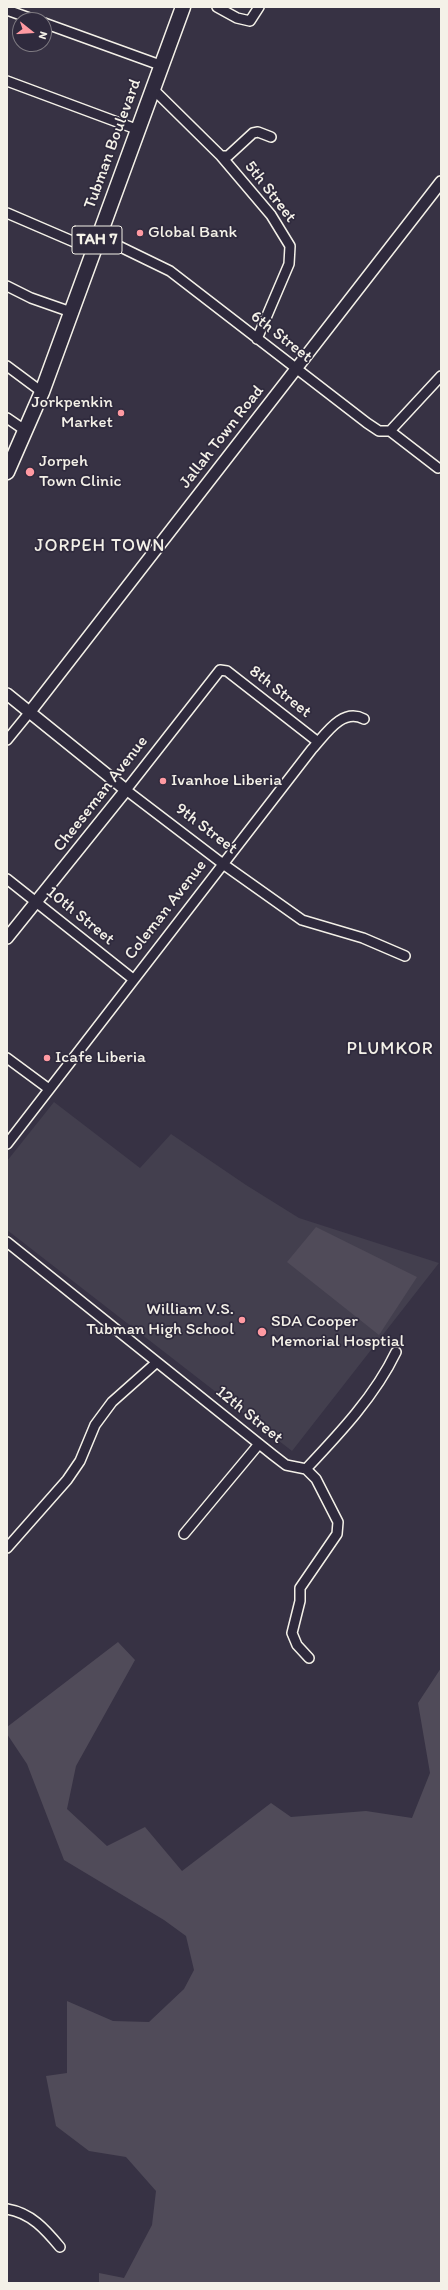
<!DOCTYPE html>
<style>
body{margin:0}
#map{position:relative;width:448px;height:2290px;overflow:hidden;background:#373244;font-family:Itim,sans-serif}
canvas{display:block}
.frame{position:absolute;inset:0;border:8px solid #f4f1e8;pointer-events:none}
.north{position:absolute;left:12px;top:12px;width:40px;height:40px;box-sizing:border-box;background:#2f2a3d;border:1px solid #7e7a81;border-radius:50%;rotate:107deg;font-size:11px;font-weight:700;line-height:16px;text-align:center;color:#f4f1e8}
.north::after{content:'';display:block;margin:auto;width:14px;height:18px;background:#ff9aa2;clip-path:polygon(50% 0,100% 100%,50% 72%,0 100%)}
</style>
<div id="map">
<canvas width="448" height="2290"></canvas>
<div class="frame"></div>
<div class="north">N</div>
</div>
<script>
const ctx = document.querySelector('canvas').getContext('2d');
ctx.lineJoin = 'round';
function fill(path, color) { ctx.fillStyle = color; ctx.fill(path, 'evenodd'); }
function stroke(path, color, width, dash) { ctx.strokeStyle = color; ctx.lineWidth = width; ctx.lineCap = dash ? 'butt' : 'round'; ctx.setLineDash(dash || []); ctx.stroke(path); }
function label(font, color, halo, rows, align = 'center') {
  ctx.font = font + ' Itim,sans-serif'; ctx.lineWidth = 3.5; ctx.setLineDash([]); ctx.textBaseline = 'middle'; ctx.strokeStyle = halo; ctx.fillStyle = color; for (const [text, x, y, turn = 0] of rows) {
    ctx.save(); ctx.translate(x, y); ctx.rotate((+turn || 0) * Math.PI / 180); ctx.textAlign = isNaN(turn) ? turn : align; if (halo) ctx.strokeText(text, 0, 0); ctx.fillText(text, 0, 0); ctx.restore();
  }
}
const built = new Path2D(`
 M54 1102 140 1168 171 1134 246 1185 299 1218 439 1263 292 1451 7 1230V1161Z`);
const green = new Path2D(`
 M316 1227 417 1277 379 1335 287 1262Z
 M118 1642 135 1660 76 1766 67 1809 107 1846 145 1827 182 1871 271 1803 291 1817 366 1811 412 1818 430 1773 418 1703 441 1668V2283H99V2273L124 2278 152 2225 156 2191 126 2157 89 2151 56 2126 46 2076 67 2073V2001L113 2021 149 2022 184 1989 194 1970 186 1936 164 1920 64 1860 27 1764 7 1734V1727Z`);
const minor = new Path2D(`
 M217 7 237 18 250 21 259 7
 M7 10 35 20
 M44 23 160 65
 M7 81 136 129
 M152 88 221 156 271 215 290 246 289 264 257 339
 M221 156H228L253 133 258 132 271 137
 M7 213 93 250
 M98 236 170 271 367 423 379 431H390L438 468
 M7 286 31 298 71 312
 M7 366 42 392
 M7 418 26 431
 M390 431 441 376
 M7 740 29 713
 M318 742 227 671 220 670 126 790 223 864 302 920 363 938 405 956
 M7 879 133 979
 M7 1058 49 1089
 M7 1144 312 749C325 735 342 707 364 719
 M7 1242 273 1455 286 1465 306 1469 316 1479 338 1522 337 1534 300 1588V1601L292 1633 297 1645 309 1658
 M306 1469C339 1434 375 1396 396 1352
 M184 1534 259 1444
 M7 1548 67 1480 80 1461 95 1425 112 1402 157 1362
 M7 2209C31 2213 45 2229 60 2247`);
const tertiary = new Path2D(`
 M7 694 126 790 7 938
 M29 713 441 182`);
const trunk = new Path2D(`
 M7 472 42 392 183 7`);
const markers = [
 [140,233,4,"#ff9aa2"],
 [121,413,4,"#ff9aa2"],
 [30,472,5,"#ff9aa2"],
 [163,781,4,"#ff9aa2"],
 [47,1058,4,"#ff9aa2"],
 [242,1320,4,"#ff9aa2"],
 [262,1332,5,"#ff9aa2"]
];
const shields = [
 [97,240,50]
];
const shieldNames = [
 ["TAH 7",97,240]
];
const streetNames = [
 ["Tubman Boulevard",113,144,-70],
 ["5th Street",270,192,52],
 ["6th Street",281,337,38],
 ["Jallah Town Road",222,437,-52],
 ["8th Street",280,692,38],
 ["Cheeseman Avenue",101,794,-52],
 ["9th Street",206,829,37],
 ["Coleman Avenue",166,910,-52],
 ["10th Street",80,916,39],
 ["12th Street",249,1415,39]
];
const poiNames = [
 ["Global Bank",148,233],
 ["Jorkpenkin",113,403,"right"],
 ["Market",113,423,"right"],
 ["Jorpeh",39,462],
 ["Town Clinic",39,482],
 ["Ivanhoe Liberia",171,781],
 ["Icafe Liberia",55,1058],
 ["William V.S.",234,1310,"right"],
 ["Tubman High School",234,1330,"right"],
 ["SDA Cooper",271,1322],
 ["Memorial Hosptial",271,1342]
];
const neighbourhoodNames = [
 ["JORPEH TOWN",100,546],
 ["PLUMKOR",390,1049]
];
fill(built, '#433f4e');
fill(green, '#504b59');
stroke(minor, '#f4f1e8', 12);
stroke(tertiary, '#f4f1e8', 14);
stroke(trunk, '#f4f1e8', 17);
stroke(minor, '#2f2a3d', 9);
stroke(tertiary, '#2f2a3d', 11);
stroke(trunk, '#2f2a3d', 14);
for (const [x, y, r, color] of markers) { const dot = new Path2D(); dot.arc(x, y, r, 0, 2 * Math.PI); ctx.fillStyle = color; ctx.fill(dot); stroke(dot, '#2f2a3d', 1.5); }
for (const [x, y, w] of shields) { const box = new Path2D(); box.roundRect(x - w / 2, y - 14, w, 28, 3); ctx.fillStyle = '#2f2a3d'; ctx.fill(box); stroke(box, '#f4f1e8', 1); }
label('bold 16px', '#f4f1e8', null, shieldNames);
label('17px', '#f4f1e8', '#2f2a3d', streetNames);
label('17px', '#f4f1e8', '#2f2a3d', poiNames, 'left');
ctx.letterSpacing = '1px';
label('18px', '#f4f1e8', '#2f2a3d', neighbourhoodNames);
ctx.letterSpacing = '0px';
</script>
